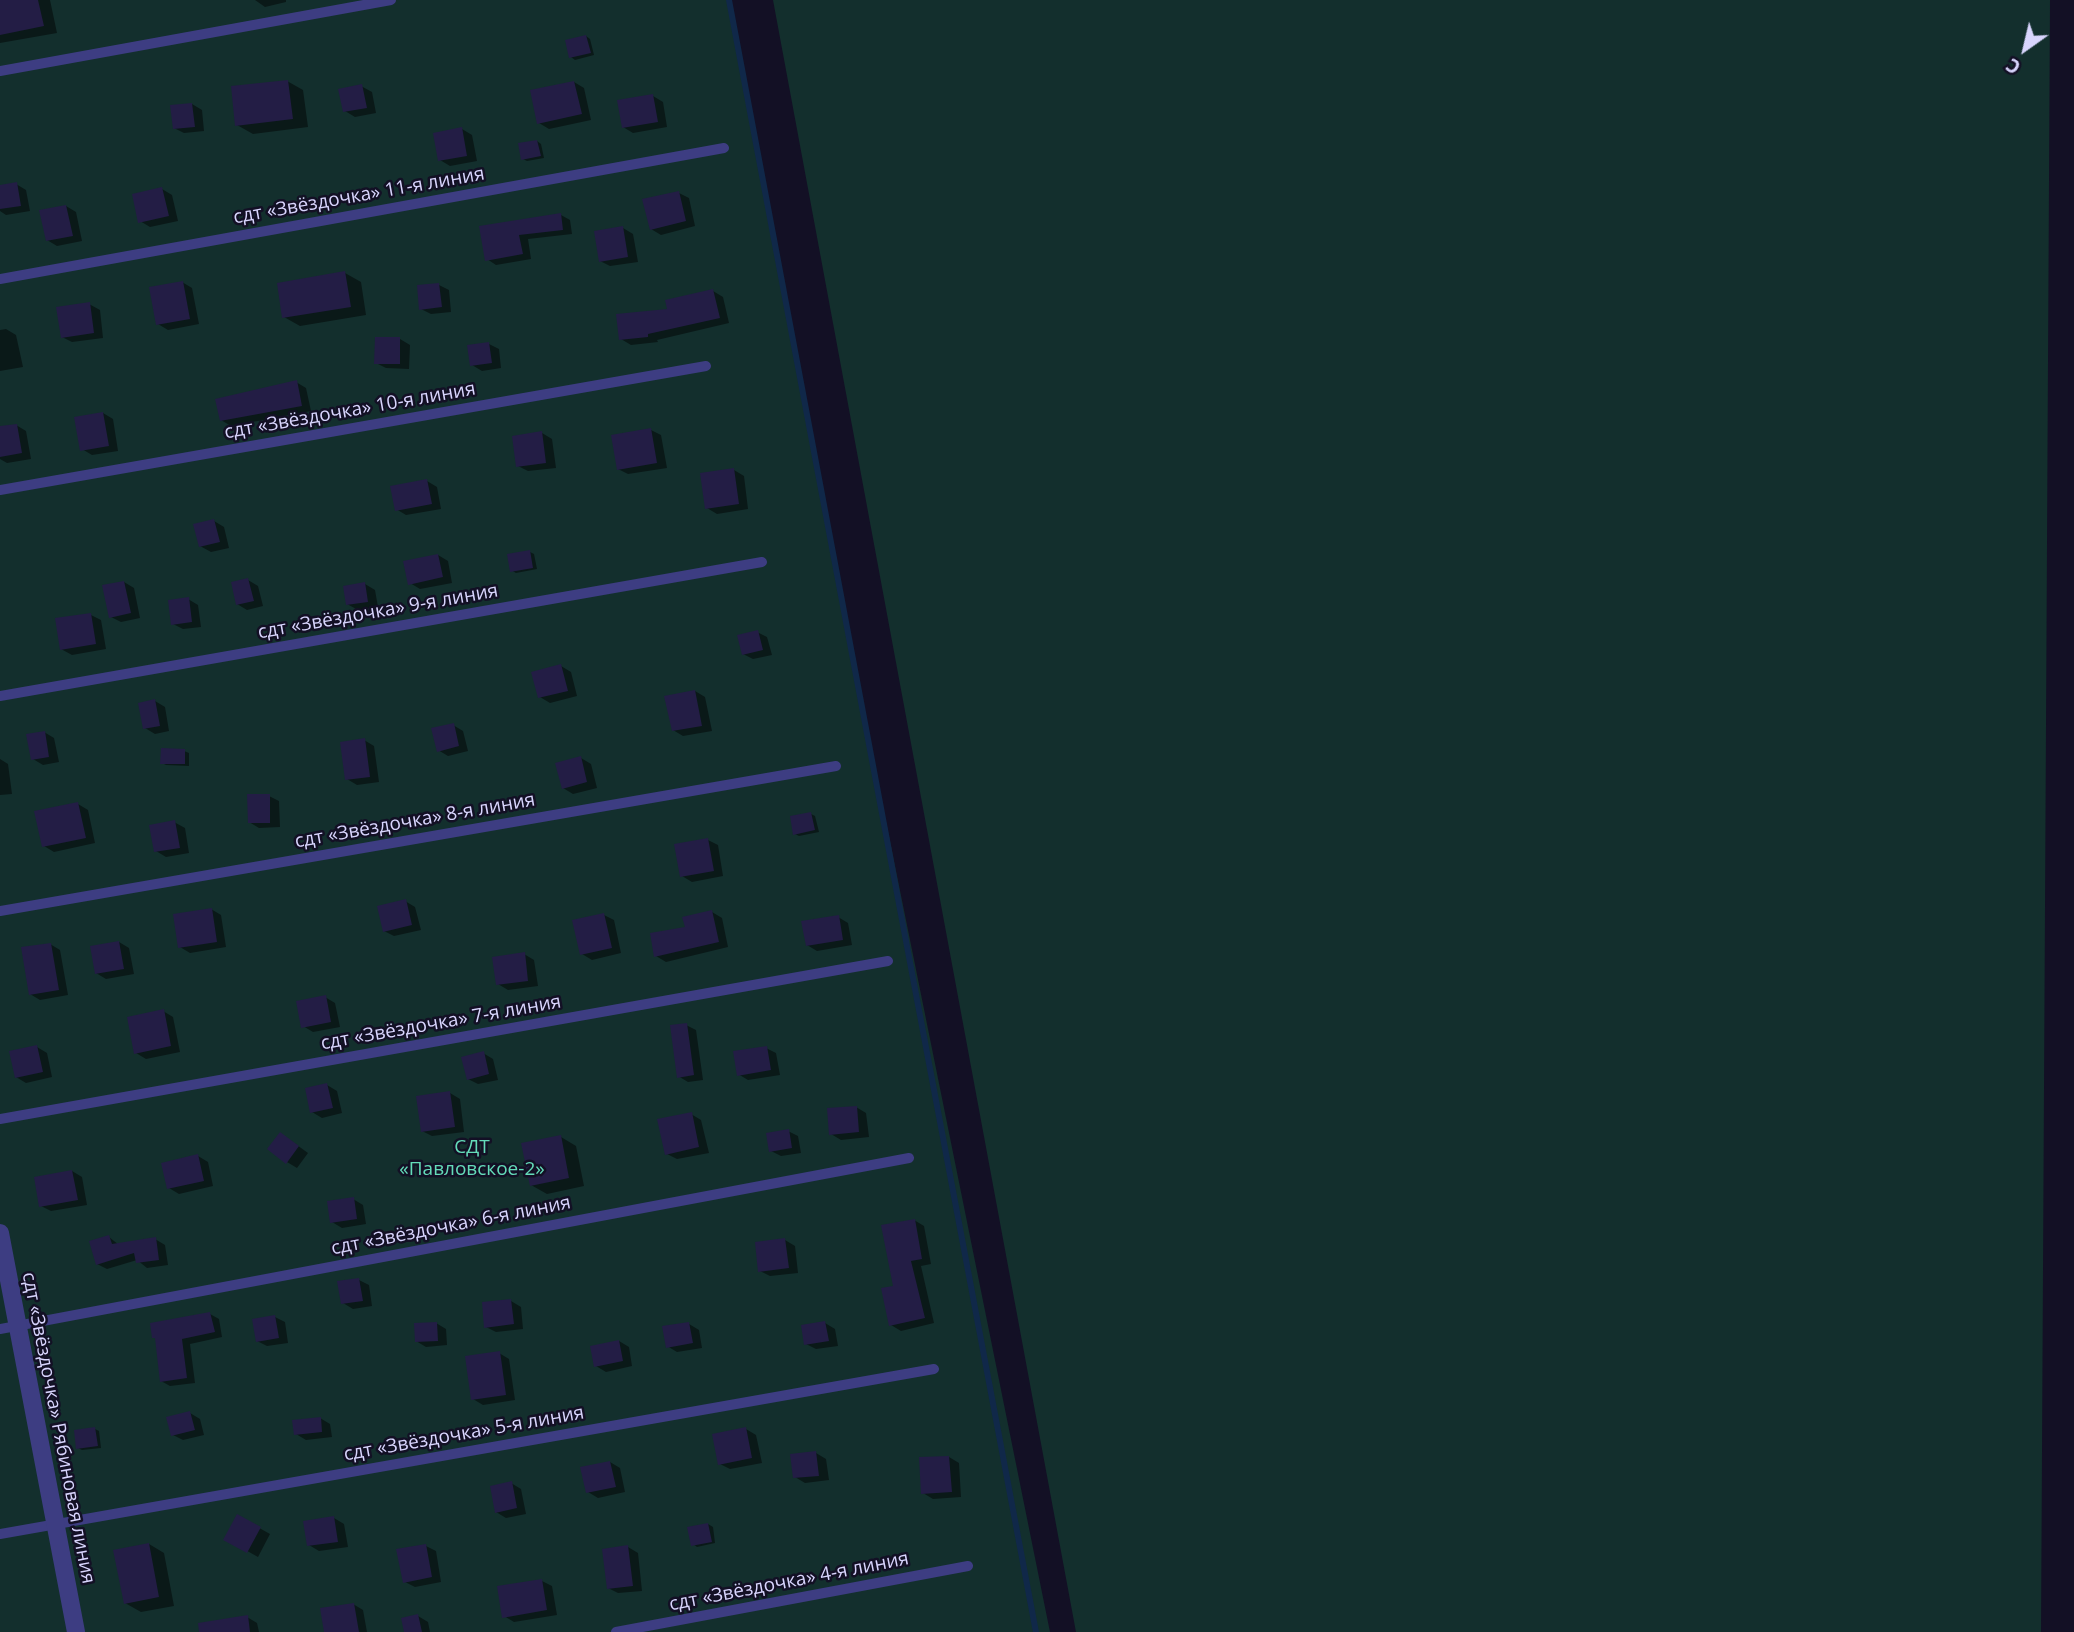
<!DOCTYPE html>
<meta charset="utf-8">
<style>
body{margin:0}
#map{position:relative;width:2074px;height:1632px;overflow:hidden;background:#131025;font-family:"Open Sans",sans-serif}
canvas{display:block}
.north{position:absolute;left:1990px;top:14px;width:70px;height:70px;-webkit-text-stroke:5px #131025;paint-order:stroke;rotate:214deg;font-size:19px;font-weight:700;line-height:28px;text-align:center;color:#d8d5fd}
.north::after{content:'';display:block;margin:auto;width:24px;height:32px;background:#d8d5fd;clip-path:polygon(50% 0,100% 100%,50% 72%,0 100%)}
</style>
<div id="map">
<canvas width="2074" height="1632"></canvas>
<div class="north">С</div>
</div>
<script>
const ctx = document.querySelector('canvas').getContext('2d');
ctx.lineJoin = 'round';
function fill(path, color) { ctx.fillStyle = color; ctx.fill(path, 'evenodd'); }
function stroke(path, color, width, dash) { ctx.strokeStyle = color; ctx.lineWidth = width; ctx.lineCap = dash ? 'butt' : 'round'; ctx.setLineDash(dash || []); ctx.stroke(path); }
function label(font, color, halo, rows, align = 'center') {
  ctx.font = font + ' "Open Sans",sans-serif'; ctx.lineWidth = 5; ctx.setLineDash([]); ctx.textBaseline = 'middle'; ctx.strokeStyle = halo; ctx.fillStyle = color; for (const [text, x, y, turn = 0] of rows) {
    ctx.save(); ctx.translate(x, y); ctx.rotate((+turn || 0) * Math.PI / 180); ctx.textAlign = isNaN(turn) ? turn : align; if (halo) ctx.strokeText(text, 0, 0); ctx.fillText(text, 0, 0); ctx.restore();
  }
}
const green = new Path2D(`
 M0 0H729L857 678 1050 1632H0Z
 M773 0H2050L2041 1632H1076Z`);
const shadow = new Path2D(`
 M0 0H50L57 33 0 43Z
 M255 0H286V2L265 7Z
 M586 36 590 39 594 55 575 60 571 57Z
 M287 81 303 90 308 127 253 134 237 125Z
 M574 82 584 88 591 120 549 129 539 123Z
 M361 86 372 92 376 113 355 117 345 111Z
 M653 96 663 102 667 127 633 133 623 127Z
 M192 104 202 110 204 131 184 133 174 128Z
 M462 129 472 135 477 161 450 166 440 160Z
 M537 141 541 144 544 158 527 161 523 159Z
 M16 184 26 190 30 211 6 215 0 211V187Z
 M162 189 172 195 178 221 150 227 140 221Z
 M679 193 689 198 695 226 661 235 651 229Z
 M66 206 76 212 82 241 57 246 47 240Z
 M561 215 570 220 572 234 528 239 531 259 496 265 487 259 481 227Z
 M623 228 633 234 638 262 610 266 600 261Z
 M345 273 361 282 366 315 300 326 284 317Z
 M182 282 192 288 199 324 168 330 158 324Z
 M439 285 449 290 451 312 431 314 421 309Z
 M713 291 723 297 729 323 657 340 658 342 631 345 621 339 670 311Z
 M89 304 100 310 103 338 72 342 62 337Z
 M6 329 16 335 23 367 0 371V330Z
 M400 339 410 345 409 369 386 368 376 363Z
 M489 344 499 349 501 368 482 371 472 365Z
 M296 382 306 388 311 411 231 426 221 420Z
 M103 413 113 419 118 451 92 455 82 449Z
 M16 425 26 431 31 459 7 463 0 459V428Z
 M651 430 661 435 667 468 628 474 618 469Z
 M542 433 552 439 556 468 528 471 518 466Z
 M734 470 744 476 748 509 717 514 707 508Z
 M427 481 437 487 441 509 406 515 396 509Z
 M214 521 224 527 229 548 211 552 200 546Z
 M530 552 534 554 537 569 516 573 511 570Z
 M438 555 448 561 452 583 420 589 410 583Z
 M248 580 258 586 263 606 247 610 237 604Z
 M124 582 134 588 140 618 121 622 111 617Z
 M365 584 375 590 378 607 358 610 347 604Z
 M188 599 198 605 201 627 183 629 173 624Z
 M91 615 101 620 106 649 72 655 61 649Z
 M757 632 767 637 772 655 753 659 743 654Z
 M561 666 571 672 577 696 550 703 540 697Z
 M695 691 705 697 712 731 683 736 673 730Z
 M155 701 165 707 169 731 155 734 145 728Z
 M453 725 463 731 468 751 448 756 438 750Z
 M44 732 54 738 59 762 43 765 33 759Z
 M364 740 374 746 379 782 357 785 347 779Z
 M184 751 189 753V766L166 765 162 763Z
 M581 758 591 764 597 788 573 794 563 788Z
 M0 759 8 764 12 794 0 795Z
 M269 796 279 801 280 827 259 828 249 822Z
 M78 804 88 810 95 843 54 852 44 846Z
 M811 814 815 816 819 832 799 836 795 834Z
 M174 822 185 828 189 853 166 857 156 851Z
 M708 840 718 845 723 876 692 882 682 876Z
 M405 901 415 907 421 930 394 936 384 931Z
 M211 909 221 915 226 947 190 953 180 947Z
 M712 912 722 918 728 947 666 962 656 956 687 929Z
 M604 915 614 920 621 953 592 960 582 954Z
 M838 917 848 923 852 945 817 951 807 945Z
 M119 942 129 948 134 974 106 979 96 973Z
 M50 944 60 950 68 995 40 1000 30 994Z
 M524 954 534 960 538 986 508 990 498 984Z
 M325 997 335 1003 340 1027 313 1032 303 1026Z
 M163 1011 173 1017 180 1052 146 1059 136 1053Z
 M686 1025 696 1030 703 1080 688 1082 678 1076Z
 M37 1047 47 1053 52 1077 26 1083 16 1077Z
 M766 1048 776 1053 780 1075 748 1080 738 1074Z
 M483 1053 493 1059 498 1080 478 1084 468 1079Z
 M327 1085 337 1091 342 1113 322 1118 312 1112Z
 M450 1093 460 1099 464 1132 432 1136 422 1131Z
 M856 1107 866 1113 869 1137 841 1140 831 1134Z
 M691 1114 701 1120 709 1153 677 1159 667 1154Z
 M788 1131 798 1136 801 1153 781 1156 771 1151Z
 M561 1137 576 1146 584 1186 547 1194 531 1185Z
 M290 1140 308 1153 297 1168 287 1162Z
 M198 1156 208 1162 213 1186 179 1194 169 1188Z
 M72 1171 82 1177 87 1205 51 1211 41 1206Z
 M353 1199 363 1205 366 1224 342 1228 332 1222Z
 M914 1220 924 1226 931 1264 921 1266 934 1323 901 1331 891 1325 895 1287Z
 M109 1237 119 1245 155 1239 165 1245 168 1265 147 1268 137 1260 107 1269 97 1264Z
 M785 1240 795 1246 798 1273 770 1276 760 1271Z
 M359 1280 369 1285 372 1306 353 1309 343 1303Z
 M511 1301 521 1307 523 1329 496 1332 486 1327Z
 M210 1314 219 1319 222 1337 190 1344 195 1383 170 1386 161 1381 157 1339Z
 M275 1317 285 1322 288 1343 267 1346 257 1341Z
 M436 1323 446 1329 447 1345 426 1347 416 1341Z
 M825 1323 835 1329 838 1346 816 1349 806 1344Z
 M689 1324 699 1330 702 1348 677 1352 667 1346Z
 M619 1341 629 1347 632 1366 606 1372 596 1366Z
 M499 1353 509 1359 515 1400 483 1405 473 1399Z
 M190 1413 200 1419 204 1435 183 1440 173 1435Z
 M320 1418 330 1424 332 1437 306 1440 296 1434Z
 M95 1429 99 1431 101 1448 82 1450 78 1448Z
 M746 1429 756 1435 762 1463 730 1469 720 1464Z
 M816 1453 826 1459 829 1480 805 1483 795 1477Z
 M949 1457 959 1463 961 1497 933 1499 923 1493Z
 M610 1462 620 1468 625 1492 598 1498 588 1492Z
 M511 1483 521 1489 526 1514 506 1518 496 1512Z
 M238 1516 270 1534 258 1557 226 1539Z
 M334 1518 344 1524 348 1547 319 1551 309 1545Z
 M708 1524 713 1527 715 1543 697 1547 693 1544Z
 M149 1544 164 1553 174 1606 141 1612 125 1603Z
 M426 1546 436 1551 441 1582 415 1587 405 1582Z
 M628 1547 638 1553 642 1591 618 1593 608 1588Z
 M542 1581 552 1586 557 1615 514 1622 504 1616Z
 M353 1604 363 1610 367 1632H326Z
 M418 1616 428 1622 430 1632H405Z
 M247 1617 257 1623 259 1632H226Z`);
const stream = new Path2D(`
 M729 0 1036 1632`);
const building = new Path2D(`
 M0 0H38L44 26 0 35Z
 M586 35 591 53 569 58 565 40Z
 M288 80 293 119 235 126 231 86Z
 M574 81 582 114 537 124 530 90Z
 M362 84 367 108 343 112 338 89Z
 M653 94 658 122 622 128 617 100Z
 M192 103 195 127 173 129 170 105Z
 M462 127 467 156 438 161 433 133Z
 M537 140 541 156 521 160 518 143Z
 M17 182 21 206 0 209V185Z
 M162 187 169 216 138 223 132 194Z
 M679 191 686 221 650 230 642 199Z
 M66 205 73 236 46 241 39 210Z
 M561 213 563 230 519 235 523 254 485 261 479 226Z
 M623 226 628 257 599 262 594 231Z
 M345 271 351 307 282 318 277 283Z
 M183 281 190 319 156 325 149 287Z
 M439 283 442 307 419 310 417 285Z
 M713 289 720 318 648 334V337L619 340 616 314 667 309 665 300Z
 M90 302 94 333 61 338 56 307Z
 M375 337H400V364H374Z
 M489 342 492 363 470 366 467 345Z
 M297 380 302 406 220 421 215 399Z
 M103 412 109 446 80 451 74 417Z
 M17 424 22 453 0 457V426Z
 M651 428 657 463 617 470 611 435Z
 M542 431 546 463 516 467 512 436Z
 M734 468 739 504 705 509 700 473Z
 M427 479 432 504 395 511 390 486Z
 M214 519 220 542 199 547 193 524Z
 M530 550 533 568 510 572 507 554Z
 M438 554 443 577 408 585 403 561Z
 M248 578 254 601 236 605 231 582Z
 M124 581 131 613 109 618 102 585Z
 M365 582 368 602 346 605 343 586Z
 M189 597 192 622 171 625 168 600Z
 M91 613 96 644 60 650 55 618Z
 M758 630 763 650 742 655 737 635Z
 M561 664 568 691 538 698 531 672Z
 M695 690 702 726 672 731 664 696Z
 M155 699 160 726 143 729 138 703Z
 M454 723 459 746 437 752 431 728Z
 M45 731 49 757 31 760 26 734Z
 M365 738 370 777 345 780 340 742Z
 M161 748 185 749V764H160Z
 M581 756 587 782 562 789 555 763Z
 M247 794H270V823H248Z
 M78 802 86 838 42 847 34 811Z
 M811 812 815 830 793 835 790 816Z
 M175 820 180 848 154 852 149 825Z
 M708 838 714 871 680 877 674 844Z
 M406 899 412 925 383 932 377 906Z
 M212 908 217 942 178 948 173 914Z
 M712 910 719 942 654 957 650 933 685 927 682 917Z
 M604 913 612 948 580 955 572 920Z
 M839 915 843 940 806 946 801 921Z
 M119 941 124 969 95 974 90 946Z
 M51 943 59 990 29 995 21 947Z
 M525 952 528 981 496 985 492 957Z
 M326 995 331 1022 301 1028 296 1001Z
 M164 1009 171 1046 134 1054 127 1017Z
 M687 1023 694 1075 677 1078 670 1025Z
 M37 1045 43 1072 15 1078 9 1051Z
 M767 1046 771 1070 737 1076 733 1051Z
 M484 1051 489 1074 467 1080 461 1057Z
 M327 1083 333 1108 310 1113 305 1088Z
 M450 1091 455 1127 421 1132 416 1096Z
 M857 1106 859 1132 829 1135 827 1108Z
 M692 1112 699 1147 665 1155 657 1119Z
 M789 1129 792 1148 769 1152 766 1133Z
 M280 1132 299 1146 286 1164 267 1149Z
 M561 1135 569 1178 530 1186 521 1143Z
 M198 1154 204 1181 167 1189 161 1163Z
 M72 1170 78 1200 39 1207 34 1177Z
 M354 1197 357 1219 330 1223 327 1201Z
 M915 1219 922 1259 911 1261 925 1318 889 1326 881 1288 893 1286 881 1225Z
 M109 1235 112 1244 156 1237 159 1260 136 1263 134 1253 96 1265 89 1241Z
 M785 1238 789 1268 758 1272 755 1242Z
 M359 1278 363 1301 341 1304 337 1281Z
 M511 1299 514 1324 484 1328 482 1302Z
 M210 1312 215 1332 182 1339 187 1378 160 1382 155 1338H152L150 1323Z
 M275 1315 279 1338 256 1342 252 1319Z
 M825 1321 829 1341 804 1345 801 1325Z
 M437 1322 438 1341 415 1342 414 1323Z
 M689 1322 693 1343 666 1348 662 1326Z
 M619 1340 623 1361 594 1367 590 1346Z
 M500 1351 506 1395 471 1400 465 1356Z
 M190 1411 195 1430 171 1436 166 1417Z
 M321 1417 322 1432 294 1435 292 1420Z
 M95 1427 98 1446 76 1449 74 1430Z
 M746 1427 752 1458 718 1465 712 1434Z
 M816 1451 819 1476 793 1478 790 1454Z
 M949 1456 952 1492 921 1494 919 1457Z
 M610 1461 616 1487 586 1493 580 1467Z
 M512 1481 517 1508 495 1513 490 1486Z
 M237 1514 261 1527 247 1553 223 1540Z
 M334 1516 338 1542 307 1546 303 1521Z
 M708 1523 712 1542 691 1546 687 1527Z
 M149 1543 159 1597 124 1604 113 1550Z
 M426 1544 432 1577 403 1583 396 1549Z
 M628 1545 633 1586 607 1589 602 1549Z
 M542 1579 547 1610 502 1618 497 1586Z
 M354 1603 359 1632H324L320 1608Z
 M418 1614 422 1632H404L401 1618Z
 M248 1615 250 1632H199L198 1623Z`);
const lane = new Path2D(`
 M0 71 391 0
 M0 279 724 148
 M0 490 706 366
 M0 696 762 562
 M0 911 836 766
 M0 1119 888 961
 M0 1329 909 1158
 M0 1534 934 1369
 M616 1632 968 1566`);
const street = new Path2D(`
 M0 1233 76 1632`);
const streetNames = [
 ["сдт «Звёздочка» 11-я линия",359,196,-10],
 ["сдт «Звёздочка» 10-я линия",350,411,-10],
 ["сдт «Звёздочка» 9-я линия",378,612,-10],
 ["сдт «Звёздочка» 8-я линия",415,821,-10],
 ["сдт «Звёздочка» 7-я линия",441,1023,-10],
 ["сдт «Звёздочка» 6-я линия",451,1226,-11],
 ["сдт «Звёздочка» Рябиновая линия",58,1428,79],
 ["сдт «Звёздочка» 5-я линия",464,1434,-10],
 ["сдт «Звёздочка» 4-я линия",789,1582,-11]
];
const parkNames = [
 ["СДТ",472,1148],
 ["«Павловское-2»",472,1170]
];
fill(green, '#132f2d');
fill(shadow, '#0007');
stroke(stream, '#102849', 6);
fill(building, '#231d45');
stroke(lane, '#3d3d82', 10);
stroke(street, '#3d3d82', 18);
label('19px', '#d8d5fd', '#131025', streetNames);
label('19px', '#64dbb9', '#131025', parkNames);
</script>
